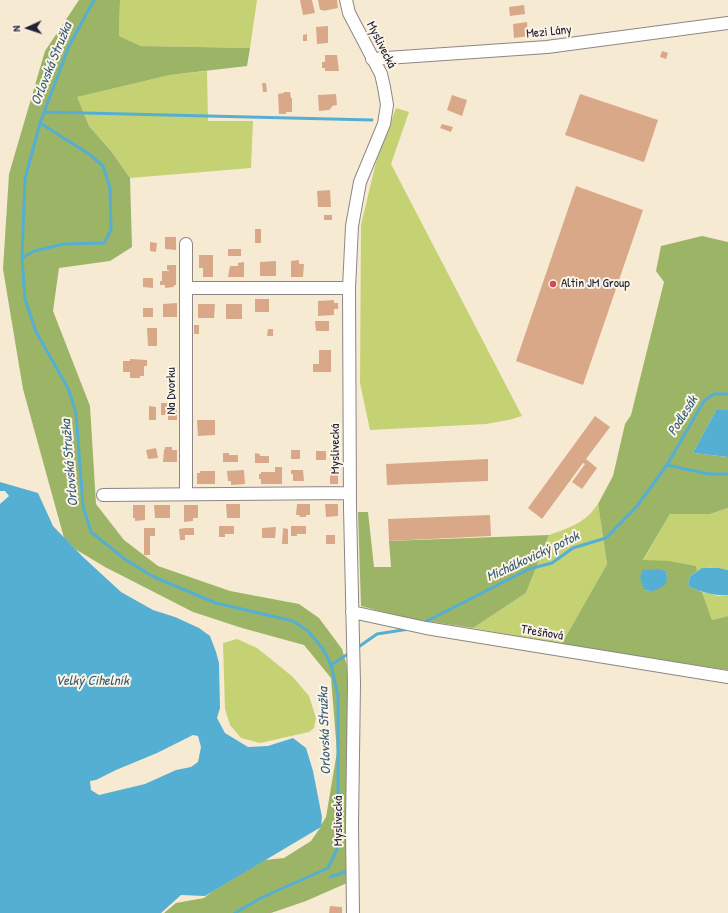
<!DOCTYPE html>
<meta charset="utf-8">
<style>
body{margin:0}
#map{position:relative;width:728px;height:913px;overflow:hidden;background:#f7ead2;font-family:"Patrick Hand",sans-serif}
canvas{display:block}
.north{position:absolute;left:8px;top:8px;width:40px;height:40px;-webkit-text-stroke:3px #fcf5e5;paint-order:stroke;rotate:267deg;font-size:11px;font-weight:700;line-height:16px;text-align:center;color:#22223b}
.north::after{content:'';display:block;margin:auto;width:14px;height:18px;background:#22223b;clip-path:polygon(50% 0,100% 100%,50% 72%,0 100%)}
</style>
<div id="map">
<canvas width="728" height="913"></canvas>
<div class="north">N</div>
</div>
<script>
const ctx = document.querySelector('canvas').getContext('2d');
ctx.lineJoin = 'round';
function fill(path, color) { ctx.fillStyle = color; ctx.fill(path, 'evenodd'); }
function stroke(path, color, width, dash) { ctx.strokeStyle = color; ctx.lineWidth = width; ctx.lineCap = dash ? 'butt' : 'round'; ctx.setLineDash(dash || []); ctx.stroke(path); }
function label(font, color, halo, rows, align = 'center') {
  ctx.font = font + ' "Patrick Hand",sans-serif'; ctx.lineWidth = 4; ctx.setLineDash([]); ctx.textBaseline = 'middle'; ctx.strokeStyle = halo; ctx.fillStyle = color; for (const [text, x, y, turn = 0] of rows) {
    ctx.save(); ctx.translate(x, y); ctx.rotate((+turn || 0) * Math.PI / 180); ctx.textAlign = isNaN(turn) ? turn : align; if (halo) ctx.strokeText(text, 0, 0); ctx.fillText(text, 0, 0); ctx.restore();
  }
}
const green = new Path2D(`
 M120 0H257L250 48 141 46 119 36Z
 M207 71 208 121H253L251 168 130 178 111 151 89 126 76 97 170 75Z
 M396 108 409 112 391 164 522 416 509 420 486 424 370 430 360 383 361 225 376 162Z
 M598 504 607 564 561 645 473 628 526 593 549 535C563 530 579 525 590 514 593 511 595 507 598 504Z
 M728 508V570C718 568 706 566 697 571L695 566 670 561H643L670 514H710Z
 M702 592 719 596 728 595V616L712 620Z
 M237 639 257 648 293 677 309 696 316 718 314 728 309 732 260 743 241 738 230 725 225 709 223 643Z`);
const forest = new Path2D(`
 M79 0H120L119 36 141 46 250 48 247 66 170 75 77 97 89 126 111 151 130 178 132 247 110 261 59 268 53 311 90 406 96 504 124 540 158 566 230 591 299 604 319 618 342 649 347 666V883L306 901 271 913H164L176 903 204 898 213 891 265 860 284 858 311 841 320 828 321 827V825L326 817 337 752 331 678 304 645 242 628 193 612 105 567 75 549 64 538 23 389 3 269 9 174 45 51Z
 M702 236 728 242V410H716L693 453 728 457V508L710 514H670L643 560 670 561 696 566 697 571 690 576 688 586 702 592 712 620 728 616V670L561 645 607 564 598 504 613 476 625 424 631 415 664 282 656 271 661 246ZM659 569 666 571 667 576C661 585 657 594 645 590Z
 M358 512H368L374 567H391L389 541 549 535 526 593 473 628 406 618 361 606Z`);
const water = new Path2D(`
 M716 410H728V457L693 453Z
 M0 482 38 493 53 526 83 557 121 592 153 610 175 617 199 628 210 636 216 652 219 663 220 708 217 718 225 733 248 747 268 746 293 738 306 748 313 771 322 817 321 827 205 896 181 895 161 913H0V504L9 496 5 491H0ZM193 735 198 736 201 747 198 762 191 767 176 770 145 784 99 795 91 790 90 781 96 780 116 770 157 753Z
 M702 568H719L728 570V595C713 596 701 592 688 586L690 576Z
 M660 569 666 571 667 576 666 584C658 589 654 593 645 590 641 582 638 578 643 570Z`);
const stream = new Path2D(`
 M94 0 69 46 40 123 89 154 103 166 110 188 111 230 104 243 64 244 34 251 22 258 25 299 36 332 68 388 76 413 83 506 91 532 126 560 154 577 216 603 293 621 308 631 323 649 331 665 338 696V847L328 868 261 898 235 913
 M44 112 372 120
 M22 258 25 179 40 123
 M667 465 704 401 714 394H728
 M423 623 529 569 552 563 573 548 606 538 637 506 667 465 709 474H728
 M357 648 377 634 409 629
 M331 665 351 652
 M330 877 345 872 350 869`);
const building = new Path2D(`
 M300 0H312L315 13 303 15Z
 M318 0H337L338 8 323 11V10H320Z
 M524 5 525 14 510 16 509 7Z
 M527 22 528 36 514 38 513 24Z
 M328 26V43L317 44 316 27Z
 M307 34V41H303V35Z
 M662 51 668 53 666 59 660 57Z
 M325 55H337L339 71H325V68H322V62H325Z
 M262 83H266L267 92H263Z
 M284 92H290L291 98H292V112H286V114H279L278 94 284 93Z
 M336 94 337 105 332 106V107L329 110 319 111 318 95Z
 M580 94 658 120 644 162 565 135Z
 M452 95 467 100 462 116 447 110Z
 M442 124 453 127 451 132 440 128Z
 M576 186 643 210 583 385 516 361Z
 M330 190 331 207H318L317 191Z
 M324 215H332V220H324Z
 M255 229H261V243H255Z
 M165 237H176V250L165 249Z
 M150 242 157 243 156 252 150 251Z
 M228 249H241V256H228Z
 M199 255H213V277H203V268H199Z
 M299 260V264H304L303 277H291V261Z
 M276 261V276H260V262Z
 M244 262V277H228L230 266H238V263Z
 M167 265H176V285H174V287L165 288V285H160V281H162V271H169V270H167Z
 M143 278H153V288L143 287Z
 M255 299H269V312H255Z
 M334 300V303H338V309H334V315L318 316V301Z
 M177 303V317H163V304Z
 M198 304H215L214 318H198Z
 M226 304H242V319H226Z
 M143 308H153V317H143Z
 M315 321H329V331H316Z
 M194 325H199V334H194Z
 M147 328H157V346H148Z
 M268 329H273V336H267Z
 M319 350H331V372H313V364H319Z
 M130 359 147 360V366H144V376H140V378H130V372H123V361H130Z
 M161 403H175V409L177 408V420H168V415H161Z
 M149 406 156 407V420H149Z
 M595 416 610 427 586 459 597 468 582 489 572 482 585 464 583 463 542 519 528 508Z
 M197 420H215V435L198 436Z
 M165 447H172V450H177V462H163L164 450 165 449Z
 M156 448 158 458 148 459 146 450Z
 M291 450H300V459H291Z
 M316 451H326V460H316Z
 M223 453H229V455H238V462H223Z
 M255 453 260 454V456H269V463H255Z
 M488 459V481L387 485 386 464Z
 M338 463V484H330V468H331L332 464Z
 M275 467H282V484H261V479H259V474H261V472H275Z
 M244 470 245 484 231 485V481H228L227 471Z
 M291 470H303L304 481H293V474H291Z
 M200 471H215V484H197V473H200Z
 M226 504H240V518H227Z
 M297 504H310V515H306V517H300L299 515H296Z
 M325 504H338V516L326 517Z
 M133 505H145V520L135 521V518H133Z
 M154 505H170V518H155Z
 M184 505H198V518H193V521L184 522Z
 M490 515 491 536 389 541 388 519Z
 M219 526H234V534H225V537H219Z
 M291 526H306V534H297V536H291Z
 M276 527 275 538H262V528Z
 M144 528H155V536H150V555H144Z
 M185 528H194V535H185V540H180L179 529Z
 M283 528 288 529V544H282Z
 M326 535H335V544H326Z
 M330 906 342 907V913H329Z`);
const minor = new Path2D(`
 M346 0 349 13 381 74 384 87 387 105 384 124 360 182 352 226 349 288 350 508 354 684 352 826 353 913
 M372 59 547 47 728 23
 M186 244V494
 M186 288H349
 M103 495 350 493
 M352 612 426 628 728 677`);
const markers = [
 [553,284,4,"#d1495b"]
];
const streetNames = [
 ["Mezi Lány",549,32,-6],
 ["Myslivecká",381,45,63],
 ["Na Dvorku",172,391,-90],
 ["Myslivecká",336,449,-90],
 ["Třešňová",542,633,9],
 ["Myslivecká",339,821,-90]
];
const poiNames = [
 ["Altin JM Group",561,284]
];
const waterNames = [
 ["Orlovská Stružka",52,64,-68],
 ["Podlesák",683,416,-58],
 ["Orlovská Stružka",70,463,-95],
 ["Michálkovický potok",533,557,-25],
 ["Velký Cihelník",92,681],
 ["Orlovská Stružka",325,731,-92]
];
fill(green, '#c5d274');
fill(forest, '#9cb466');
fill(water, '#55afd3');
stroke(stream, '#55afd3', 3);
fill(building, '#d8a888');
stroke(minor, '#8c8686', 14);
stroke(minor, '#fff', 12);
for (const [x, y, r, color] of markers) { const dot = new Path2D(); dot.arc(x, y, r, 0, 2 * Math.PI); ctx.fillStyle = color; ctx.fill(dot); stroke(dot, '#fcf5e5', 1.5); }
label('13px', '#22223b', '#fcf5e5', streetNames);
label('13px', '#22223b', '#fcf5e5', poiNames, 'left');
label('italic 14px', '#365a78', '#fcf5e5', waterNames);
</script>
